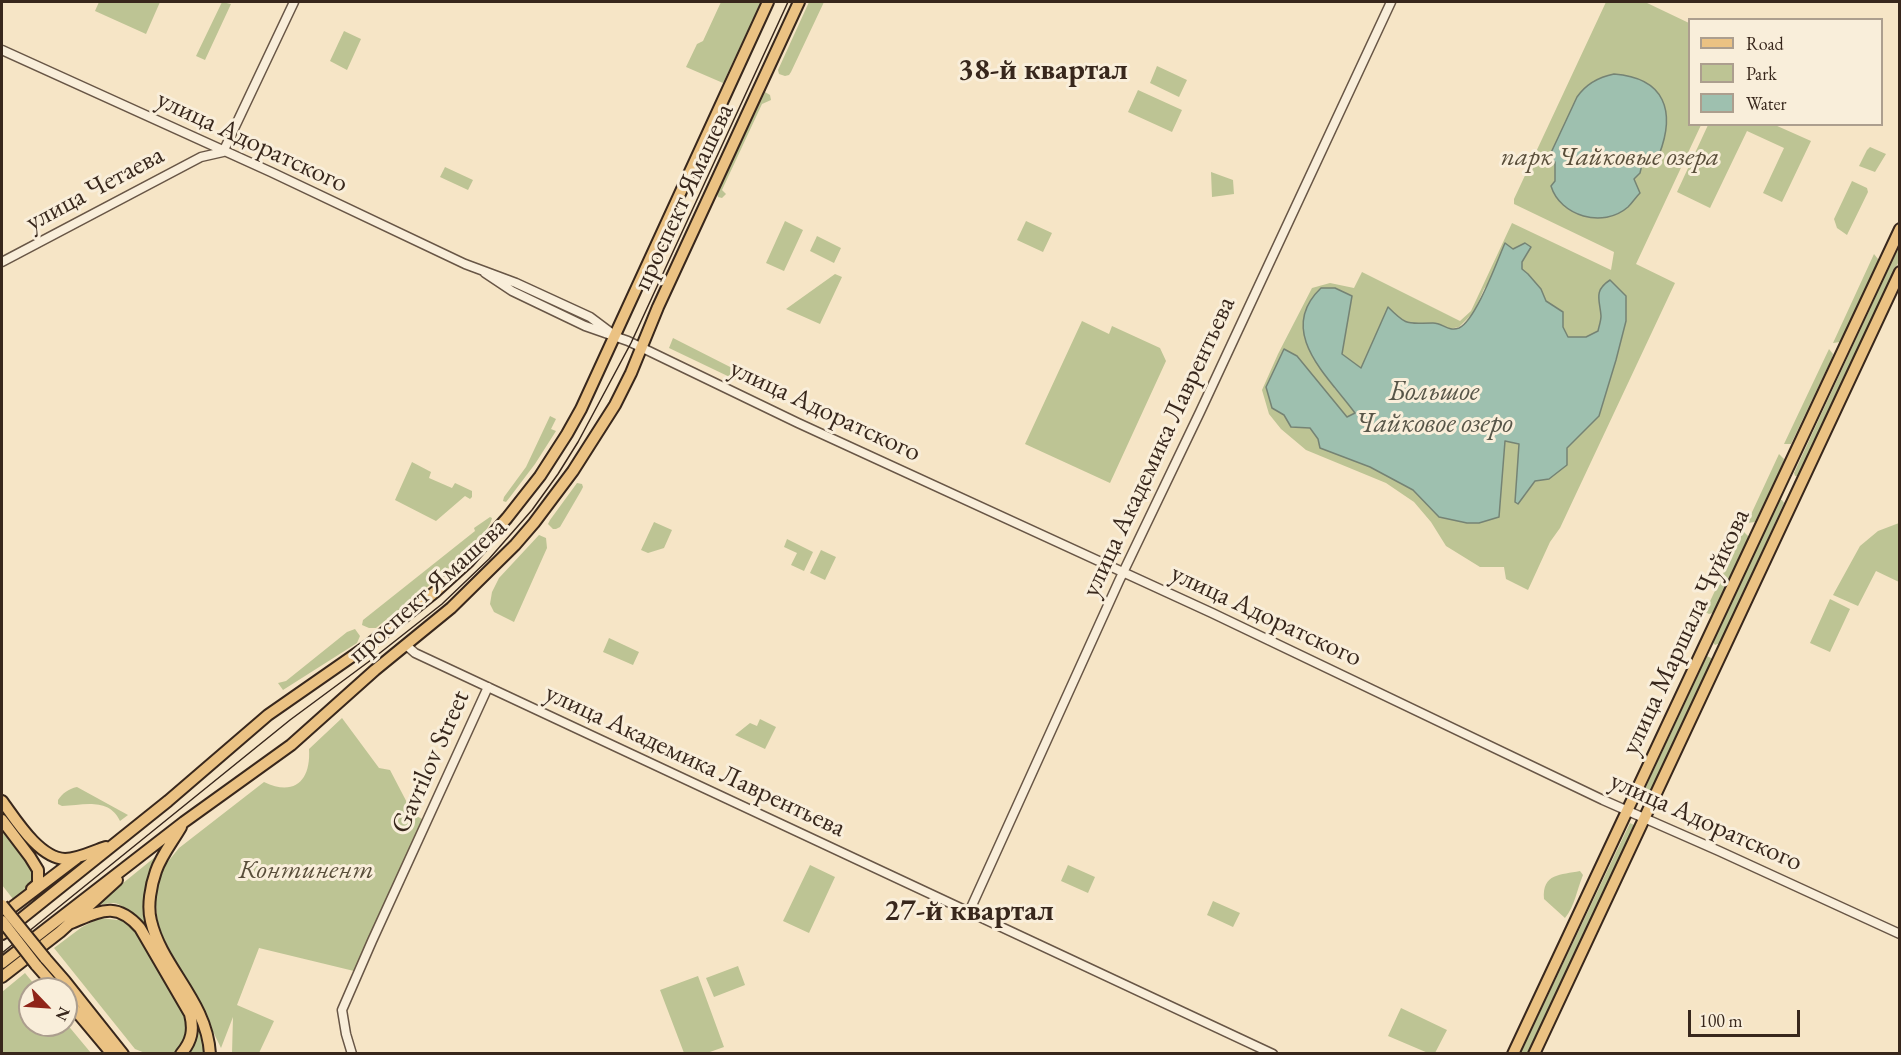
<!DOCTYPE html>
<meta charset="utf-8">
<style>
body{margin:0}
#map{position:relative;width:1901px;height:1055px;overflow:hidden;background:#f6e5c6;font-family:"EB Garamond",serif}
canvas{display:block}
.frame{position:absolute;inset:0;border:3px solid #38271c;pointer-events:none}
.legend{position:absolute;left:1688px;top:18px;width:195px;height:108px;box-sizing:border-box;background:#f9eeda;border:2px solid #ac9e8e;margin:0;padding:8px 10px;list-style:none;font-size:18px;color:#38271c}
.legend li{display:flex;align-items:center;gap:12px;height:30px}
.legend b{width:30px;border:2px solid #ac9e8e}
.north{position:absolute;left:18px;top:977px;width:60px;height:60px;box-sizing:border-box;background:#f9eeda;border:2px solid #ac9e8e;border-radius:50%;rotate:115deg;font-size:16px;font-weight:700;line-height:24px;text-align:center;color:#38271c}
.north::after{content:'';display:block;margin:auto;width:21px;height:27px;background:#8f2418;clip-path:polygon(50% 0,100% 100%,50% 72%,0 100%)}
.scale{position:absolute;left:1688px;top:1010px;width:112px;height:27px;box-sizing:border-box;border:3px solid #38271c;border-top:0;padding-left:8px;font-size:18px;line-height:21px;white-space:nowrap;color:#38271c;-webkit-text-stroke:4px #f9eeda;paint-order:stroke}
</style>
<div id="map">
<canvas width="1901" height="1055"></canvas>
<div class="frame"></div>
<ul class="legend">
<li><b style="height:8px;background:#ebc283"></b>Road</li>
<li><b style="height:16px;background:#bdc494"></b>Park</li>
<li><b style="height:16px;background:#9ec0af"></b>Water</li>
</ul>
<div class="north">N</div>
<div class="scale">100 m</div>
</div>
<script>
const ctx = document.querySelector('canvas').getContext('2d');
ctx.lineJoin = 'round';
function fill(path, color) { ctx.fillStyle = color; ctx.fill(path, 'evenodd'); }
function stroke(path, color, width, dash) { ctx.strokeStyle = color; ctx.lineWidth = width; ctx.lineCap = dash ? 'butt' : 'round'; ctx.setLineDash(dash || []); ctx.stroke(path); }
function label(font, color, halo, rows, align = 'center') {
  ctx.font = font + ' "EB Garamond",serif'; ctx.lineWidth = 6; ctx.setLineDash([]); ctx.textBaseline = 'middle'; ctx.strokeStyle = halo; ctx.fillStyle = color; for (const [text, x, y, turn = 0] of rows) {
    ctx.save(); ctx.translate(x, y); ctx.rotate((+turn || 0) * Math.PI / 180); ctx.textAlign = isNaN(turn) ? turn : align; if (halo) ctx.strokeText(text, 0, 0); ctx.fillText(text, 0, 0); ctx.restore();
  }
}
const green = new Path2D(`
 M99 2H160L146 34 95 11Z
 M222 2 231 4 205 60 196 56Z
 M721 2H761L723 83 686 67 697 44 703 41Z
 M809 2H824L791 72 789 75 785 76 779 74 778 70Z
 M1606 2H1645L1689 23 1690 124 1701 125 1636 264 1675 283 1560 528 1550 542 1528 590 1506 579 1504 567H1480L1446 546 1431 522 1414 502 1386 483 1306 450 1281 429 1269 414 1262 390 1278 354 1312 288 1330 283 1354 288 1362 272 1460 321 1471 311 1512 223 1611 270 1614 252 1514 204V199ZM1525 243 1528 253 1522 262V269L1528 274 1541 289 1546 301 1563 312V327L1568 338 1586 337 1598 331 1610 280 1626 296V321L1616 360 1599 416 1567 448 1549 479 1535 481 1526 494 1515 502 1520 444 1505 440 1439 517C1430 508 1422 497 1413 490 1381 466 1335 460 1310 428L1291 427 1284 415 1321 388 1347 417 1356 413 1334 388 1352 296 1342 354 1361 368 1402 321 1418 324 1436 323 1449 329 1459 327 1474 312 1484 289 1513 249Z
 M344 31 361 39 347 70 330 61Z
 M1157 66 1187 80 1179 97 1150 83Z
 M1138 90 1182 110 1172 132 1128 112Z
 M765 92 770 95 771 100 762 104 722 190 726 194 722 198 718 197 717 193Z
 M1708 125H1775L1811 141 1782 202 1763 193 1784 148 1747 131 1710 208 1677 192Z
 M1870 147 1886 154 1875 172 1859 166 1867 150Z
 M445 167 473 180 468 190 440 177Z
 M1211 172 1233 180 1234 194 1212 197Z
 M1852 181 1867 188 1868 192 1847 235 1837 228 1834 219Z
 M785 221 803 230 784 271 766 263Z
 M1026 221 1052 233 1043 252 1017 240Z
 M817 236 841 248 834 263 810 251Z
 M1899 246V261L1799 476H1795L1794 473Z
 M1874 254 1878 259V264L1840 342 1833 343Z
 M835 274 842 277 820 324 786 309Z
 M1082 321 1109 334 1112 326 1160 348 1166 361 1110 483 1025 444Z
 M673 338 740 372 736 380 669 348Z
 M1829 349 1833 354 1832 358 1791 444H1784Z
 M550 416 556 419 551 429 556 431 535 464 510 497 506 502 503 501 504 497 526 467Z
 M1779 454 1784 459 1783 463 1755 522 1747 523Z
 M412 462 431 472 429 478 452 488 455 483 472 491V497L470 499 465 496 436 521 395 500Z
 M577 483 582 484 583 487 581 491 560 527 556 529H553L548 524 550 520Z
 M1778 500H1782L1784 503 1720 643 1715 645 1712 641Z
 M490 517 492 518C488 542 399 610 376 628H369L362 625 363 620 475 531 474 528Z
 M654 522 672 530 664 548 648 553 641 550Z
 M1899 523V582L1876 571 1858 606 1833 595 1860 546 1878 531Z
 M1743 531 1748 536V541L1713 613 1709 614 1705 612Z
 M539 535 546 538 547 548 514 622 494 612 490 604 492 592 499 578Z
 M787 539 813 552 804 571 791 565 797 553 784 547Z
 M821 550 836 557 825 580 810 573Z
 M1830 599 1850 609 1830 652 1810 643Z
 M355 629 360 636 357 643 283 690 278 683 286 681 347 632Z
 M609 638 639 652 633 665 603 652Z
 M1707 656 1713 659 1647 799H1644L1642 795Z
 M342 718 379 768 390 770 413 814 424 820 354 971 259 948 237 1005 274 1021 259 1053H232L233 1017 221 1048 200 1005 165 941 158 924 155 896 162 869 179 848 264 782C295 797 311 780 309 749Z
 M760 719 776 727 765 749 735 735 750 723 757 726Z
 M77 787 128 815 120 821C109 797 83 805 62 806L58 804V800C63 793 68 789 77 787Z
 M1630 823 1634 825V827L1528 1053 1520 1054Z
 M2 825C9 836 37 867 34 879 32 887 19 895 13 899L2 885Z
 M165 849 146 904 199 1021 206 1053H188L197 1036 196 1020C182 995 142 907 114 903 109 903 101 905 96 905Z
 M810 865 835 877 809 933 783 921Z
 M1068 865 1095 877 1088 893 1061 881Z
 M1580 871 1583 875C1577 889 1575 906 1565 918L1544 899C1542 873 1561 875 1580 871Z
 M1213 901 1240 913 1233 927 1207 915Z
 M100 918 127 921 139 934 187 1015 189 1032 184 1045 176 1053H145L135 1049 54 948 82 927Z
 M738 966 745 985 714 997 706 978Z
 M25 973 38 989H30V1025H66V1023L91 1053H2V992Z
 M698 976 724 1047 707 1053H684L660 990Z
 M1401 1008 1447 1030 1435 1053H1428L1388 1036Z`);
const water = new Path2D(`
 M1614 74C1665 78 1676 111 1659 155L1644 156 1640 173 1634 179 1640 193C1636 197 1632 203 1628 207 1603 229 1560 216 1551 186L1555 181V162L1549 157 1577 97C1586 84 1599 77 1614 74Z
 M1505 243 1513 249 1525 243 1531 247 1522 262V269L1528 274 1541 289 1546 301 1563 312V327L1568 337H1586L1598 331C1599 326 1601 321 1601 316 1600 300 1593 291 1610 280L1626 296V321L1616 360 1599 416 1567 448V465L1549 479 1535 481 1518 504 1515 502 1519 444 1505 441 1499 517 1479 523H1467L1439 517 1413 490 1370 467 1320 448 1318 439 1310 428 1291 427 1284 415 1272 408 1266 387 1284 349 1297 356 1347 417 1355 413C1329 377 1275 332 1321 288H1335L1352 296 1342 354 1361 368 1388 307C1408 327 1407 323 1433 323 1443 323 1448 332 1459 328 1476 320 1497 261 1505 243Z`);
const minor = new Path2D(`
 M2 50 271 172 465 264 516 283 590 317 610 332
 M2 262 201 157 223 152 294 2
 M485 273 512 291 585 326 628 341 798 423 1212 613 1603 800 1719 851 1900 934
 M406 645 415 653 1273 1054
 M969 912 1119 581 1200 412 1391 2
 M352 1054 346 1034 342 1010 372 941 488 687`);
const major = new Path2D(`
 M2 801C16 820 39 858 65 859 79 859 93 851 106 847
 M2 820 30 857 38 870V884L32 889
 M181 827C173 841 161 856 156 871 151 885 147 906 151 921 162 968 207 1001 210 1054
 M2 915 77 858
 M71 923C101 911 116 901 140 928L190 1014C194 1030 192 1041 181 1054
 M2 934 168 801 268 715 370 644 435 592 468 562 507 518 540 476 567 434 581 409 768 2
 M45 958 65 981 123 1054
 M2 963 184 822 291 745 375 670 451 608 515 545 534 523 573 471 615 405 631 373 658 307 799 2
 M36 965 57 989
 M2 977 60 932 117 880
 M66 999 112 1054
 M1513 1054 1900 229
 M1534 1054 1900 272`);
const tram = new Path2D(`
 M2 953 290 720 371 660 442 604 489 559 532 510 558 474 578 442 631 343 788 2`);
const majorBridge = new Path2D(`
 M2 905 45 958
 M2 921 36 965`);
const streetNames = [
 ["улица Адоратского",252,142,25],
 ["улица Четаева",95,189,-28],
 ["проспект Ямашева",684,197,-65],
 ["улица Адоратского",825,411,25],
 ["улица Академика Лаврентьева",1159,447,-65],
 ["проспект Ямашева",428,591,-42],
 ["улица Адоратского",1266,616,25],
 ["улица Маршала Чуйкова",1686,632,-65],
 ["улица Академика Лаврентьева",695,761,25],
 ["Gavrilov Street",431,762,-66],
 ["улица Адоратского",1706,822,24]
];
const parkNames = [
 ["парк Чайковые озера",1610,158],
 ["Континент",306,871]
];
const waterNames = [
 ["Большое",1434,392],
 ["Чайковое озеро",1434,424]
];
const quarterNames = [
 ["38-й квартал",1043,71],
 ["27-й квартал",969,912]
];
fill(green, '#bdc494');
fill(water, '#9ec0af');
stroke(water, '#758374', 1.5);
stroke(minor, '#685646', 11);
stroke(major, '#38271c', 14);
stroke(minor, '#f9eeda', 8);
stroke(major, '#ebc283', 10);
stroke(tram, '#38271c', 1.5);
stroke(majorBridge, '#38271c', 14, []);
stroke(majorBridge, '#ebc283', 10);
label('27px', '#38271c', '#f9eeda', streetNames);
label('italic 27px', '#594e3a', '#f9eeda', parkNames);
label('italic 28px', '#575548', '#f9eeda', waterNames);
label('bold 30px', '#38271c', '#f9eeda', quarterNames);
</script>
